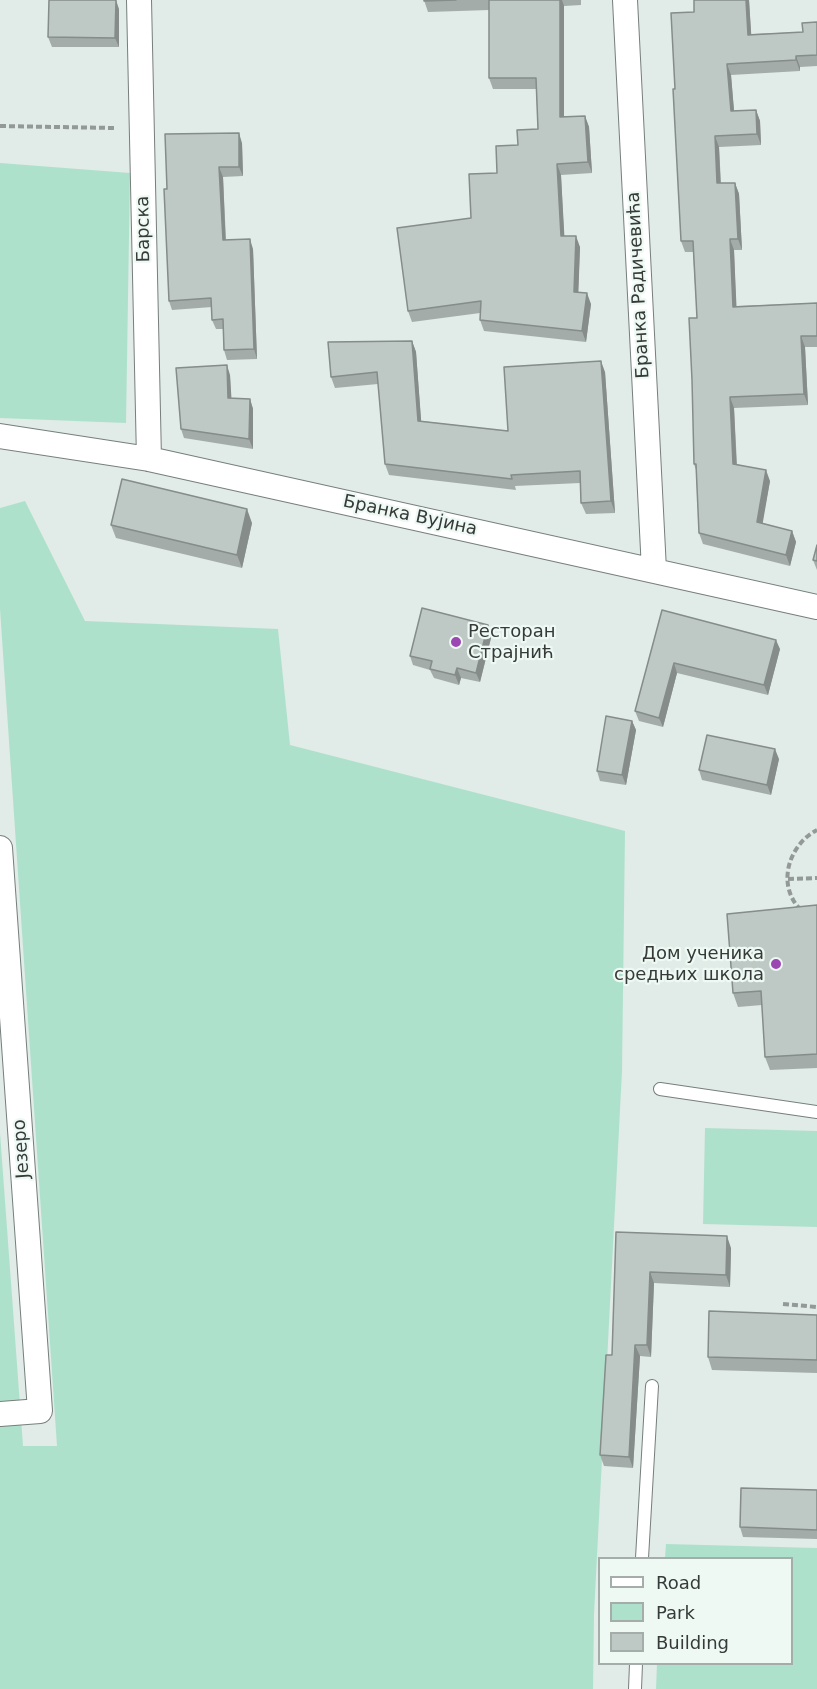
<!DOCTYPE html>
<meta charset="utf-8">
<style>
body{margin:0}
#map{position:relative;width:817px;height:1689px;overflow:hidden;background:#e1ebe7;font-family:"DejaVu Sans",sans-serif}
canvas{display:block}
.legend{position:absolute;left:598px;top:1557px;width:195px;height:108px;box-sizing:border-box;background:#eef9f4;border:2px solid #a4ada9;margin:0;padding:8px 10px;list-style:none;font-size:18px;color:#363a39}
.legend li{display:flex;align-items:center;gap:12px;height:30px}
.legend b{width:30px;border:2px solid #a4ada9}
</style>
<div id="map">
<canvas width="817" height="1689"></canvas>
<ul class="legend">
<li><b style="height:8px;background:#fff"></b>Road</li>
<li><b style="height:16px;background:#aee1cc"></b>Park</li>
<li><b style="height:16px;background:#bec8c4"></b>Building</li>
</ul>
</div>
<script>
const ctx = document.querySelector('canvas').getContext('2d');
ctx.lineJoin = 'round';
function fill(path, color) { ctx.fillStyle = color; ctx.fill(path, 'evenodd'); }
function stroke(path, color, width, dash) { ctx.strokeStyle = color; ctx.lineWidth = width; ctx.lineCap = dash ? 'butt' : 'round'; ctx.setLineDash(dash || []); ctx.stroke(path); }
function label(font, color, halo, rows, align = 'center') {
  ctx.font = font + ' "DejaVu Sans",sans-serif'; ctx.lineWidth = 4.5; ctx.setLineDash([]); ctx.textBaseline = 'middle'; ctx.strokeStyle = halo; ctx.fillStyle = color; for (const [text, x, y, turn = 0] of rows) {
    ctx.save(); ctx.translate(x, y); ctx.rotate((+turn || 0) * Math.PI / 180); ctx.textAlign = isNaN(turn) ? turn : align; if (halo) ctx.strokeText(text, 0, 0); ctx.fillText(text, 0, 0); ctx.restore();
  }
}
const green = new Path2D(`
 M0 163 130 173 126 423 0 418Z
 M25 501 85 621 278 629 290 745 625 831 622 1071 594 1614 593 1689H0V1133L23 1446H57L0 609V508Z
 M705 1128 817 1131V1227L703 1224Z
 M666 1544 817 1548V1689H656L657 1664H792V1558H665Z`);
const path = new Path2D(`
 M0 126 114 128
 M788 879 817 878
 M801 910C776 886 788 845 817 830
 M783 1304 817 1307`);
const service = new Path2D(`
 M660 1089 817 1112
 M642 1558 652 1386
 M635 1689 636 1664`);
const minor = new Path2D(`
 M139 0 149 459
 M625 0 654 570
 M0 436 149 459 817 607
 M0 848 40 1411 0 1414`);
const wall = new Path2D(`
 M424 0H581V5L564 6V117L585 116 589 127 592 173 561 175 564 236 580 247 578 292 591 304 586 342 484 331 480 320V313L412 322 408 311 471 218 497 173 518 145 538 129 536 89H493L489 78V10L428 12Z
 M749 0 751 34 803 32 817 22V66L800 67V71L731 75 734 111 756 110 760 121 761 145 719 147 721 183H735L739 194 742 250H734L736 306 817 303V347H805L808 405 734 408 737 464 770 481 762 523 792 531 796 542 790 566 703 544 699 533 696 470 694 464 697 318 693 252H685L681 241 675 89 694 12Z
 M119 9V47H52L48 37Z
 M242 143 243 176 223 177 226 240 253 249 257 359 227 360 224 350 223 329H216L212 320V307L172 310 169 301 167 189Z
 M412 341 416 352 421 421 508 431 605 372 615 513 586 514 581 503 580 483 515 486 516 490 389 475 385 464 378 384 335 388 331 377Z
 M230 375 231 398 250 399 253 409V449L184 438 181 429Z
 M252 523 242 568 116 538 111 525Z
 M817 545V570L813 560Z
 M662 610 780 649 768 695 677 673 663 727 639 721 635 711Z
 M488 625 492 634 480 682 461 678 459 685 434 678 430 670 413 665 410 656Z
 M632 721 636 730 626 785 600 781 597 771Z
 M779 759 771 795 702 780 699 770Z
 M817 905V1068L770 1070 765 1057 762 1005 738 1007 733 993Z
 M616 1232 731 1248 730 1287 654 1283 651 1357 640 1356 633 1468 604 1466 600 1455 612 1355Z
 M817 1315V1373L712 1370 708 1357Z
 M817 1490V1539L743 1537 740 1527Z`);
const shadedWall = new Path2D(`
 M116 0 119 9V47L115 38Z
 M560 0H562L564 6V128L560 117Z
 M746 0H749L752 46 748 35Z
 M796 56 800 67V71L796 60Z
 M727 64 731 75 735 122 731 111Z
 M756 110 760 121 761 145 757 134Z
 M585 116 589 127 592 173 588 162Z
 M239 133 242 143 243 176 239 167Z
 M715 136 719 147 721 194 717 183Z
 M557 164 561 175 565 247 561 236Z
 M219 167 223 177 226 250 223 240Z
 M735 183 739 194 742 250 738 239Z
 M576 236 580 247 578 303 574 292Z
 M250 239 253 249 257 359 254 349Z
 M730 239 734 250 737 318 733 307Z
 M587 293 591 304 586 342 582 331Z
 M801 336 805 347 808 405 804 394Z
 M412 341 416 352 422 432 418 421Z
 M601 361 605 372 615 513 611 501Z
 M227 365 230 375 232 407 228 398Z
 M730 397 734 408 737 475 733 464Z
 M250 399 253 409V449L249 439Z
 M766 470 770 481 761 533 757 522Z
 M247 509 252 523 242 568 237 555Z
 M792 531 796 542 790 566 786 555Z
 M488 625 492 634 480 682 476 673Z
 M776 640 780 649 768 695 764 685Z
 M674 663 677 673 663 727 659 718Z
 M457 668 461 678 459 685 455 675Z
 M632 721 636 730 626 785 622 775Z
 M775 749 779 759 771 795 767 785Z
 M727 1236 731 1248 730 1287 726 1275Z
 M650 1272 654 1283 651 1357 647 1345Z
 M635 1345 640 1356 633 1468 629 1457Z`);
const building = new Path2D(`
 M49 0H116L115 38 48 37Z
 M424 0H456L424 1Z
 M489 0H560V117L585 116 588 162 557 164 561 236H576L574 292 587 293 582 331 480 320 481 301 408 311 397 228 471 218 469 174 497 173 496 146 518 145 517 130 538 129 536 78H489Z
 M694 0H746L748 35 803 32 802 23 817 22V55L796 56V60L727 64 731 111 756 110 757 134 715 136 717 183H735L738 239H730L733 307 817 303V336H801L804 394 730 397 733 464 766 470 757 522 792 531 786 555 699 533 696 464H694L692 380 689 318H697L693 241H681L673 89H675L671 13 694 12Z
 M239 133V167H219L223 240 250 239 254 349 224 350 223 319 212 320 211 298 169 301 164 189H167L165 134Z
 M412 341 418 421 508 431 504 367 601 361 611 501 581 503 580 471 511 475 512 479 385 464 377 372 331 377 328 342Z
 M227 365 228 398 250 399 249 439 181 429 176 368Z
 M122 479 247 509 237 555 111 525Z
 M817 545V561L813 560Z
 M422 608 488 625 476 673 457 668 455 675 430 669 432 661 410 656Z
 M662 610 776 640 764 685 674 663 659 718 635 711Z
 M606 716 632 721 622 775 597 771Z
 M707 735 775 749 767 785 699 770Z
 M817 905V1054L765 1057 761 991 733 993 727 914Z
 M616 1232 727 1236 726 1275 650 1272 647 1345H635L629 1457 600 1455 606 1355H612Z
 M709 1311 817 1315V1360L708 1357Z
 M741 1488 817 1490V1530L740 1527Z`);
const markers = [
 [456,642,6,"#9c46b4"],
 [776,964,6,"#9c46b4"]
];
const streetNames = [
 ["Барска",144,229,-91],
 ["Бранка Радичевића",639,285,-93],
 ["Бранка Вујина",410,516,12],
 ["Језеро",22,1149,-94]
];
const poiNames = [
 ["Ресторан",468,632],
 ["Страјнић",468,653],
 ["Дом ученика",764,954,"right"],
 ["средњих школа",764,975,"right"]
];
fill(green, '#aee1cc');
stroke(service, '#767f7b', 14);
stroke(minor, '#767f7b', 26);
stroke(path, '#929997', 4, [6, 3]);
stroke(service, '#fff', 12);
stroke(minor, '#fff', 24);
fill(wall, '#a3aca9');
fill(shadedWall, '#858c89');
fill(building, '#bec8c4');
stroke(building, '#858c89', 1.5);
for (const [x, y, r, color] of markers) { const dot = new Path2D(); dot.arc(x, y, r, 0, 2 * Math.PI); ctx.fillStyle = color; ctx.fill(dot); stroke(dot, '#eef9f4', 2); }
label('18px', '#363a39', '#eef9f4', streetNames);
label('18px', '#363a39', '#eef9f4', poiNames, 'left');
</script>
